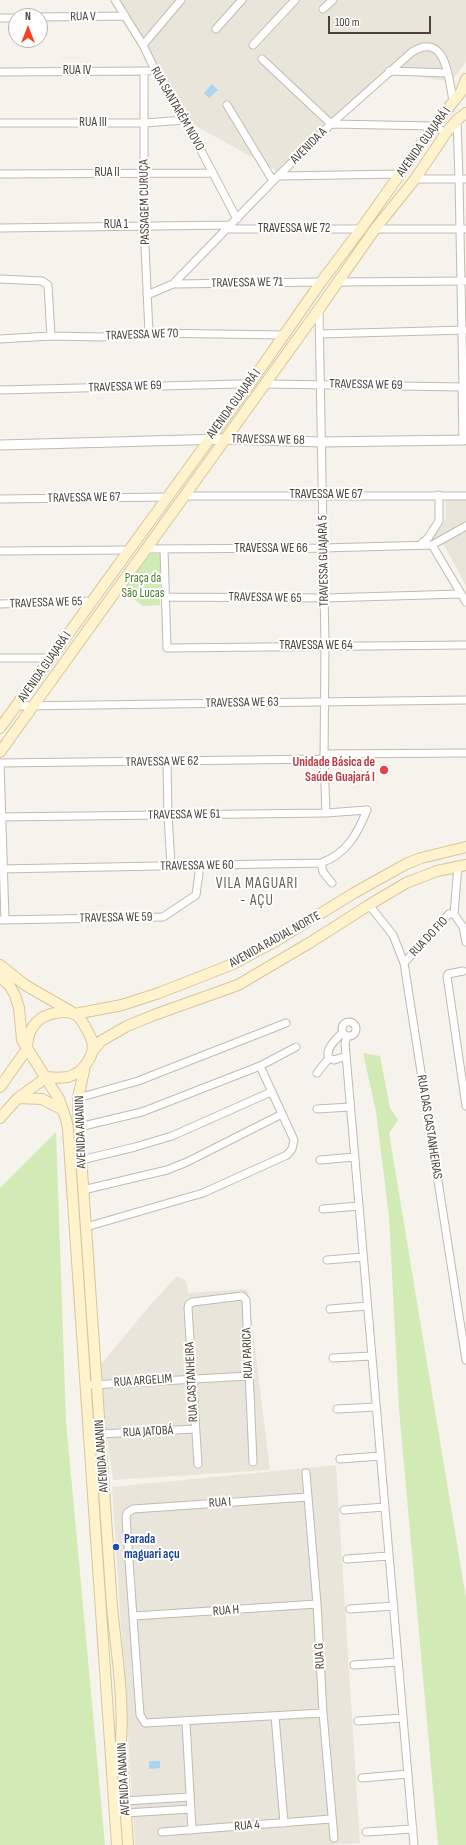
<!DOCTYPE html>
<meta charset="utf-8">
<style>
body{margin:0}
#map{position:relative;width:466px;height:1845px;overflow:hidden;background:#f6f3ec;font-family:"Sofia Sans Condensed",sans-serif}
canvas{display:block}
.north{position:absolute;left:8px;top:8px;width:40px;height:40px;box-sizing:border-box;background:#fff;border:1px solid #b7b4b0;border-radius:50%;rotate:0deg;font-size:11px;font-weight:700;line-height:16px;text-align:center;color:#4b4439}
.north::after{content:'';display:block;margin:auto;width:14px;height:18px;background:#fc3f1d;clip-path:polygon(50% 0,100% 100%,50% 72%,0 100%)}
.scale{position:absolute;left:328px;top:16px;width:103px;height:18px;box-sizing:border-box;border:2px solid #4b4439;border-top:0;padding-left:5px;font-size:12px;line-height:14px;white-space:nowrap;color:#4b4439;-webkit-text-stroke:3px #fff;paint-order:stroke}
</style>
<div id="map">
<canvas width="466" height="1845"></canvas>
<div class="north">N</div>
<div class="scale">100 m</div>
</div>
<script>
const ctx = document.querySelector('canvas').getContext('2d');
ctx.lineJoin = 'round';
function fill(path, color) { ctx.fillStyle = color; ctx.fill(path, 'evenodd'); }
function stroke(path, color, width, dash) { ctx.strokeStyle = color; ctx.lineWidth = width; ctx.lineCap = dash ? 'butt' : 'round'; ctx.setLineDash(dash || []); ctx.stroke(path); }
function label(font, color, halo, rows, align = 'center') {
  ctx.font = font + ' "Sofia Sans Condensed",sans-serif'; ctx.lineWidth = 4; ctx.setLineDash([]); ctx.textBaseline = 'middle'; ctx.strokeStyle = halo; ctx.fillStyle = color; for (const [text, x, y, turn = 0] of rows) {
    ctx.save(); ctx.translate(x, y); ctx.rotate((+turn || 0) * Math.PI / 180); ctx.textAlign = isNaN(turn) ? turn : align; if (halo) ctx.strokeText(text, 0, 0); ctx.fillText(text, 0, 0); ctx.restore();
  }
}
const residential = new Path2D(`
 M115 0H466V62L451 82 386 71 331 124 277 171 185 120Z
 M446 494H466V586L444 545 428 544 446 519Z
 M177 1276 186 1281 188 1293 244 1289 248 1291 270 1470 113 1480 98 1368 151 1304Z
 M336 1465 360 1843 329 1845H135L112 1487Z`);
const green = new Path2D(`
 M147 553 160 554V605L143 606 122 590Z
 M363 1053 380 1056 390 1108 398 1120 389 1133 466 1598V1845H438L399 1409 389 1217 376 1112Z
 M56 1132 66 1421 105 1845H0V1188Z`);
const water = new Path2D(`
 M212 84 218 90 209 98 204 93Z
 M149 1761H160V1768L149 1769Z`);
const minor = new Path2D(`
 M115 0 143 45 155 70 185 120 237 219
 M323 9 333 0
 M40 17 125 16
 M0 18H16
 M216 29 242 0
 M143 45 181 0
 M253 45 295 0
 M262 59 331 124
 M144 71V225L149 333
 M389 71 448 73
 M0 72 148 71
 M227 105 273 181
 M0 123H145L185 120
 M331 124 434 126 446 133
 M0 174 213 173
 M279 176 401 174
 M415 179H466
 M0 228 232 225
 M227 229H361
 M375 229H466
 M0 279 42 281 48 285 51 336
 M338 282 466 281
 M173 284 321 282
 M147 295 173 284 273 181 331 124 412 52C446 31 449 79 453 101
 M319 309 325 646 324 759 326 813
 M320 334 466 330
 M0 339 51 336 100 337 149 333 284 335
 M266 384 463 387 459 179 457 120
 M0 390 240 384 249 385
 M185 496H466
 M0 499 168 497
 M421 544 428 538 439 521V495
 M432 545 466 602
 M146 549 323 548 432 545 466 526
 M164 550 167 648 466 645
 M0 551 129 550
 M165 597 324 598 461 594
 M0 604 93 601
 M0 658H50
 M18 706 466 700
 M324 754 466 753
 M167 762 168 815 171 866
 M0 763 324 759
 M0 763 5 919
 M0 817 326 813 367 810C357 835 346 854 321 863L0 869
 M321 863 323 872 332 883
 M369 905 393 935 404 963 466 1360
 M454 914 458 866
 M454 914 463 927 466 942
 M0 920 163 917 196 895 200 866
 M404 963 449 914H454
 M463 971 448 974 447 976 466 1106
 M342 1029a7 7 0 1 1 14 0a7 7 0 1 1-14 0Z
 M342 1033C337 1039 324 1049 329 1058L334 1060 346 1056
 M347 1036 345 1043 414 1845
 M317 1073 329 1058
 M78 1098 138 1081 286 1023
 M317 1109 350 1107
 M79 1127 142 1112 260 1066 296 1047
 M81 1160 135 1147 172 1136 271 1092
 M320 1160 355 1157
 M83 1190 167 1170 187 1162 282 1114
 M323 1209 359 1206
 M86 1227 203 1193 287 1155 292 1149 294 1140 260 1066
 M327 1260 363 1257
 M330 1309 367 1306
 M333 1358 372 1356
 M92 1385 248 1376
 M337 1409 376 1407
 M101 1434 195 1429
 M340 1459 381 1456
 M198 1464 188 1308 189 1304 193 1302 242 1296 246 1300 253 1462
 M306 1473 317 1604 323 1713 334 1838
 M308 1497 133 1509 127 1513 126 1518 140 1715 145 1723 323 1713
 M344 1510 385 1507
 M347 1559 389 1556
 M350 1609 394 1606
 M134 1616 317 1604
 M354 1665 398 1662
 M275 1716 284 1823
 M358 1721 403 1718
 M186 1722 192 1830
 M362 1778 408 1774
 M125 1801 190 1797
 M125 1813 191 1809
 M162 1832 331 1819
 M366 1832 413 1829`);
const tertiary = new Path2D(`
 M0 445 225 439 322 442 464 440 463 387H466`);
const secondary = new Path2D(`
 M0 728 249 385 321 282 361 229 434 126 461 92 466 79
 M0 752 319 309 375 229 415 179 446 133 457 120 466 113
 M0 965 25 985 72 1012
 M0 977 9 985 15 995 19 1008 22 1040 59 1099 66 1119 68 1129 117 1845
 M75 1014 122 1005 159 993 233 964 276 941 354 893 406 864 421 858 466 847
 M27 1049C27 1036 32 1024 43 1017 52 1013 67 1009 76 1015 82 1019 84 1025 87 1030 89 1034 91 1037 92 1041 96 1056 82 1073 68 1077 61 1078 54 1078 47 1077
 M92 1052 101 1041 127 1026 154 1015 238 985 311 942 369 905 406 883 437 871 466 865
 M85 1066 78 1098 79 1127 112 1606C116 1650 124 1696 121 1741L128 1845
 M0 1087 27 1049
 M18 1098 42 1099 63 1110
 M0 1118 18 1098 47 1077`);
const markers = [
 [384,770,5,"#e0444e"],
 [116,1547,4,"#1a4fb4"]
];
const streetNames = [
 ["RUA V",83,17,-1],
 ["RUA IV",77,71],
 ["RUA SANTARÉM NOVO",177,109,60],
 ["RUA III",93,123],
 ["AVENIDA GUAJARÁ I",424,142,-54],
 ["AVENIDA A",309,146,-45],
 ["RUA II",107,173],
 ["PASSAGEM CURUÇA",145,202,-91],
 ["RUA 1",116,225],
 ["TRAVESSA WE 72",294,229],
 ["TRAVESSA WE 71",247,283,-1],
 ["TRAVESSA WE 70",142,335,-2],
 ["TRAVESSA WE 69",366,385,1],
 ["TRAVESSA WE 69",125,387,-2],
 ["AVENIDA GUAJARÁ I",234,404,-54],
 ["TRAVESSA WE 68",268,440,1],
 ["TRAVESSA WE 67",326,495],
 ["TRAVESSA WE 67",84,498,-1],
 ["TRAVESSA WE 66",271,549],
 ["TRAVESSA GUAJARÁ 5",324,561,-91],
 ["TRAVESSA WE 65",265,598,1],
 ["TRAVESSA WE 65",46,603,-2],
 ["TRAVESSA WE 64",316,646],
 ["AVENIDA GUAJARÁ I",45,667,-55],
 ["TRAVESSA WE 63",242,703,-1],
 ["TRAVESSA WE 62",162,762,-1],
 ["TRAVESSA WE 61",184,815,-1],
 ["TRAVESSA WE 60",197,866,-1],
 ["TRAVESSA WE 59",116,918,-1],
 ["RUA DO FIO",429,937,-47],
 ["AVENIDA RADIAL NORTE",275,940,-29],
 ["RUA DAS CASTANHEIRAS",429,1127,81],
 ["AVENIDA ANANIN",81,1132,-92],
 ["RUA PARICA",248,1353,-92],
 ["RUA ARGELIM",143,1381,-4],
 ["RUA CASTANHEIRA",192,1382,-93],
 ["RUA JATOBÁ",148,1432,-3],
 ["AVENIDA ANANIN",102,1456,-94],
 ["RUA I",220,1503,-4],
 ["RUA H",226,1611,-4],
 ["RUA G",320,1656,-93],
 ["AVENIDA ANANIN",124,1779,-93],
 ["RUA 4",247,1826,-4]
];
const parkNames = [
 ["Praça da",143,579],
 ["São Lucas",143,594]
];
const healthNames = [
 ["Unidade Básica de",375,763],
 ["Saúde Guajará I",375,778]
];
const transitNames = [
 ["Parada",124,1540],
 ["maguari açu",124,1555]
];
const quarterNames = [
 ["VILA MAGUARI",257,884],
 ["- AÇU",257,901]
];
fill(residential, '#eae5da');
fill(green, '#d2eab5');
fill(water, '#a9d4f2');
stroke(minor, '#c2bbae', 9);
stroke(tertiary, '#c2bbae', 11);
stroke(secondary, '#d6c79b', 12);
stroke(minor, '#fff', 7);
stroke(tertiary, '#fff', 9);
stroke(secondary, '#fff3cd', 10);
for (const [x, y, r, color] of markers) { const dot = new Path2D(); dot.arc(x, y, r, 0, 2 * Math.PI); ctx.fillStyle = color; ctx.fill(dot); stroke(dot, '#fff', 1.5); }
label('13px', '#4b4439', '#fff', streetNames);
label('13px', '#4a7f2a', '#fff', parkNames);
label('bold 13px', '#be3a42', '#fff', healthNames, 'right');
label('bold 13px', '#164399', '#fff', transitNames, 'left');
ctx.letterSpacing = '1px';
label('15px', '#6e6250', '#fff', quarterNames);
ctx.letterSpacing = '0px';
</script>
